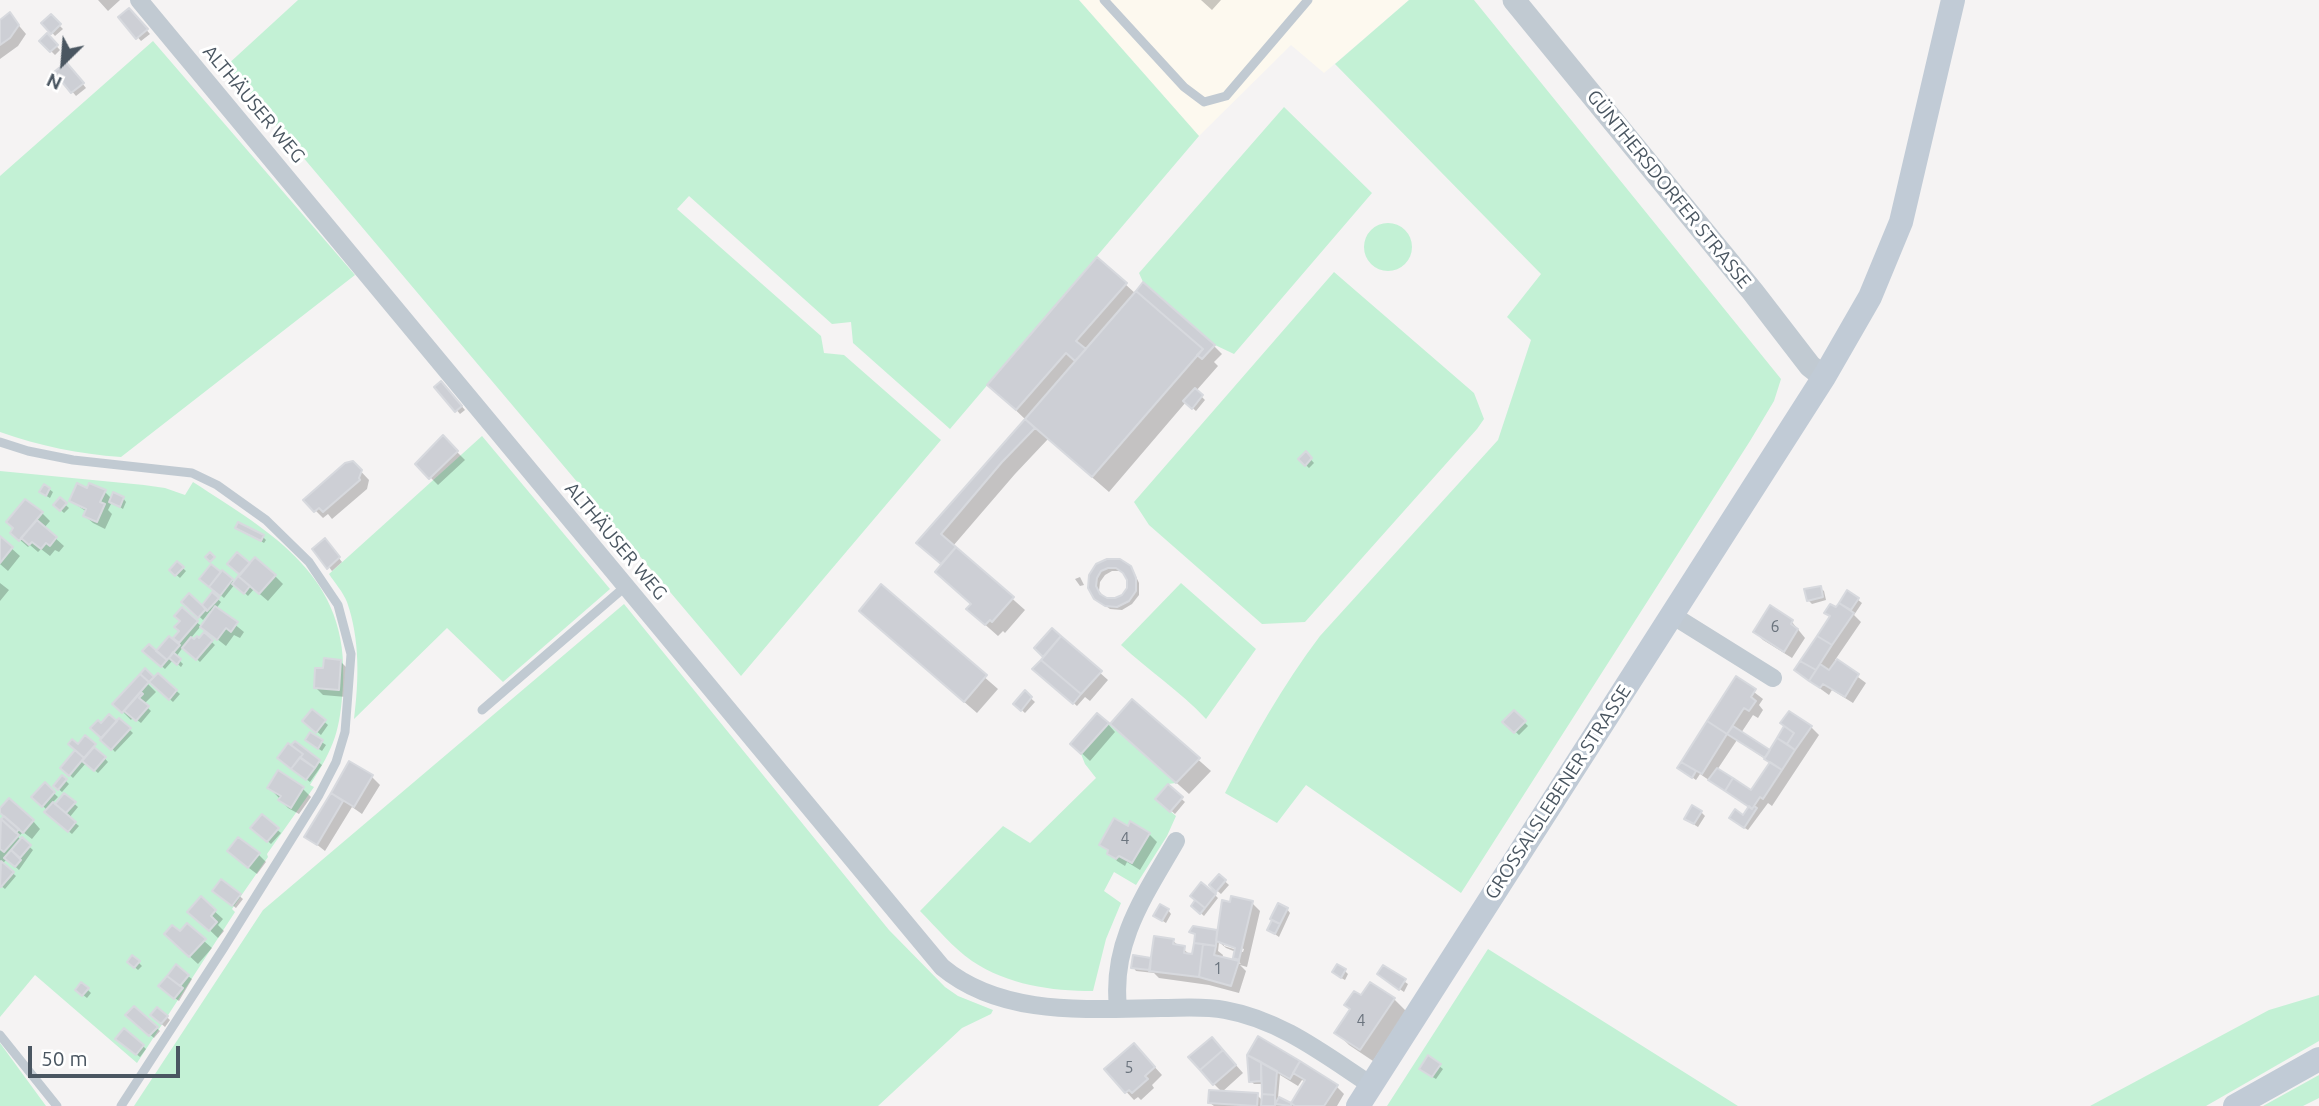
<!DOCTYPE html>
<meta charset="utf-8">
<style>
body{margin:0}
#map{position:relative;width:2319px;height:1106px;overflow:hidden;background:#f5f3f3;font-family:Ubuntu,sans-serif}
canvas{display:block}
.north{position:absolute;left:28px;top:28px;width:70px;height:70px;-webkit-text-stroke:5px #fff;paint-order:stroke;rotate:205deg;font-size:19px;font-weight:700;line-height:28px;text-align:center;color:#4a5661}
.north::after{content:'';display:block;margin:auto;width:24px;height:32px;background:#4a5661;clip-path:polygon(50% 0,100% 100%,50% 72%,0 100%)}
.scale{position:absolute;left:28px;top:1046px;width:152px;height:32px;box-sizing:border-box;border:4px solid #4a5661;border-top:0;padding-left:9px;font-size:21px;line-height:24px;white-space:nowrap;color:#4a5661;-webkit-text-stroke:5px #fff;paint-order:stroke}
</style>
<div id="map">
<canvas width="2319" height="1106"></canvas>
<div class="north">N</div>
<div class="scale">50 m</div>
</div>
<script>
const ctx = document.querySelector('canvas').getContext('2d');
ctx.lineJoin = 'round';
function fill(path, color) { ctx.fillStyle = color; ctx.fill(path, 'evenodd'); }
function stroke(path, color, width, dash) { ctx.strokeStyle = color; ctx.lineWidth = width; ctx.lineCap = dash ? 'butt' : 'round'; ctx.setLineDash(dash || []); ctx.stroke(path); }
function label(font, color, halo, rows, align = 'center') {
  ctx.font = font + ' Ubuntu,sans-serif'; ctx.lineWidth = 6; ctx.setLineDash([]); ctx.textBaseline = 'middle'; ctx.strokeStyle = halo; ctx.fillStyle = color; for (const [text, x, y, turn = 0] of rows) {
    ctx.save(); ctx.translate(x, y); ctx.rotate((+turn || 0) * Math.PI / 180); ctx.textAlign = isNaN(turn) ? turn : align; if (halo) ctx.strokeText(text, 0, 0); ctx.fillText(text, 0, 0); ctx.restore();
  }
}
const commercial = new Path2D(`
 M1079 0H1409L1324 73 1291 45 1199 136Z`);
const green = new Path2D(`
 M298 0H1079L1199 136 950 429 853 343 851 322 832 324 689 196 677 209 821 336 824 353 844 355 941 440 741 676 226 66Z
 M1409 0H1474L1781 379 1774 401 1750 441 1461 893 1306 785 1277 823 1225 793C1253 738 1283 685 1320 636L1498 440 1531 340 1507 317 1541 274 1335 64Z
 M153 41 355 275 121 457C79 454 40 446 0 432V176Z
 M1284 107 1372 193 1234 354 1215 345 1143 282 1139 273Z
 M1364 247a24 24 0 1 1 48 0a24 24 0 1 1-48 0Z
 M1334 272 1474 393 1484 419 1477 429 1305 622 1262 624 1149 525 1134 502Z
 M482 436 610 589 503 682 447 628 354 719C359 680 360 639 347 602 343 592 335 583 329 574Z
 M0 471 144 485 165 488 185 495 193 482C273 534 350 576 343 685 340 731 335 746 310 785L314 787 267 854 268 857 232 909 235 912 137 1063 35 975 0 1017Z
 M1181 583 1256 649 1206 719C1180 691 1149 671 1121 645Z
 M624 604 889 930 945 987 958 996 993 1010 991 1014 962 1028 878 1106H134L263 910Z
 M1109 723 1176 783 1168 784 1156 799 1176 816 1167 836 1136 885 1114 872 1104 891 1121 903 1106 939 1093 991C1051 991 1008 985 972 961 953 948 937 928 920 911L1003 826 1030 843 1096 778 1085 764 1081 754Z
 M1488 949 1738 1106H1387Z
 M2319 995V1041L2206 1106H2090L2269 1010Z
 M0 1043 46 1106H0Z
 M2319 1075V1098L2303 1106H2263Z`);
const shadow = new Path2D(`
 M98 0H120L108 11Z
 M1201 0H1221L1212 10Z
 M129 10 150 34 141 41 120 17Z
 M10 15 26 34 18 46 0 59V22Z
 M51 17 63 29 55 36 44 23Z
 M47 36 60 50 55 55 41 41Z
 M70 68 86 88 76 96 56 72Z
 M1125 284 1136 294 1214 346 1222 354 1214 362 1218 366 1196 391 1205 400 1196 411 1186 402 1109 492 1048 439 1015 474 953 546 1025 610 1005 633 1003 631 998 636 981 621 973 604 942 566 918 543 1026 420 1006 401Z
 M437 387H445L465 410 460 414Z
 M443 438 465 460 438 485 417 464Z
 M1306 454 1314 463 1309 468 1300 459Z
 M353 463 369 480 367 489 332 519 328 514 323 518 305 500Z
 M49 489 53 492 50 498 45 495Z
 M88 490 105 492 112 499 123 498 126 502 123 509 112 502 108 510 112 514 105 529 93 523 85 516 87 512 71 501Z
 M60 500 69 508 64 513 55 505Z
 M42 513 50 521 44 528 64 546 59 552 55 550 50 556 41 549 38 552 30 545 28 547 12 533Z
 M237 527 263 537 266 540 264 543Z
 M0 538 20 556 8 571 0 564Z
 M328 544 342 562 332 571 329 567Z
 M177 563 186 571 180 578 171 570Z
 M250 565 275 576 283 584 268 601 254 589 248 596 235 584 224 598 205 582 223 572 235 583Z
 M1097 566 1129 568 1134 572 1139 583V595L1132 604 1122 610 1110 609 1095 598ZM1112 571H1121L1129 579 1128 588 1123 596 1115 600H1107L1099 591 1100 582 1105 575Z
 M1080 577 1084 585 1080 586 1075 579Z
 M0 583 9 590 0 601Z
 M881 587 998 689 977 713 873 623Z
 M1820 588 1824 591 1826 600 1812 604 1808 600Z
 M1848 592 1862 603 1854 615 1861 622 1835 660 1866 683 1853 703 1832 690 1829 695 1800 674 1831 617 1826 613 1836 609ZM1809 665 1824 673 1822 676 1809 669Z
 M213 595 221 602 216 609 244 632 240 638 234 635 226 646 202 627 213 613 210 611 203 620 184 602 202 607Z
 M1770 608 1792 622 1805 638 1792 658 1763 640 1755 632Z
 M182 609 201 626 190 639 199 640 204 635 215 645 200 662 183 647 176 657 183 664 181 667 173 660 165 669 145 651 156 653 173 641 181 631Z
 M1052 630 1108 680 1090 701 1085 697 1077 706 1035 669 1045 657 1036 648Z
 M340 661 348 669 346 697 323 695 315 687 325 670Z
 M145 671 154 679 158 675 180 694 173 702 149 681 147 683 156 692 144 704 151 711 141 723 133 717 131 720 115 704Z
 M1737 679 1763 699 1759 705 1763 710 1758 718 1753 715 1741 733 1769 751 1786 726 1811 727 1819 735 1772 806 1768 803 1748 830 1735 822 1744 817 1750 808 1700 774 1696 780 1679 768ZM1737 740 1771 763 1751 793 1717 770Z
 M1025 693 1035 702 1025 713 1015 704Z
 M1132 701 1211 771 1189 794 1124 736Z
 M312 711 328 725 321 735 308 724Z
 M1514 712 1528 726 1519 735 1505 722Z
 M119 720 133 733 115 752 93 728 117 723Z
 M1108 724 1115 732 1090 761 1072 744Z
 M310 734 326 745 322 751 310 743Z
 M86 737 108 762 98 773 86 763 73 778 62 768Z
 M295 744 322 765 310 782 283 761Z
 M350 764 372 777 380 785 362 814 352 807 325 851 306 836Z
 M62 777 69 784 62 792 55 786Z
 M45 785 58 797 52 803 54 805 64 795 78 807 69 818 79 826 72 834 50 816 48 811 34 797Z
 M269 787 303 789 311 797 299 814 288 808Z
 M1168 787 1185 802 1175 814 1158 799Z
 M0 810 33 821 40 829 32 839 23 832 18 837 33 850 19 870 7 859 2 864 16 876 5 889 0 885V823L6 816Z
 M1701 812 1705 816 1698 827 1690 822Z
 M262 817 281 833 271 844 253 828Z
 M1128 828 1149 834 1157 842 1140 870 1127 862 1125 866 1117 861 1102 844Z
 M258 854 266 862 257 874 237 859Z
 M1219 876 1229 885 1221 894 1211 885Z
 M222 881 243 899 236 908 218 894Z
 M1215 895 1218 898 1204 916 1193 906 1197 901Z
 M201 899 223 919 218 925 224 931 218 938 198 919Z
 M1252 903 1260 911 1247 967 1240 965 1246 971 1239 993 1209 985 1159 978 1154 973 1136 971 1133 967 1153 960 1173 941 1193 957 1197 936 1191 932 1216 931 1219 934ZM1219 942 1226 948 1236 952 1235 958 1241 964 1222 959 1223 955 1218 951ZM1224 942 1244 949 1243 952 1224 946Z
 M1287 909 1290 913 1279 937 1269 930Z
 M1168 910 1171 914 1166 923 1155 916Z
 M180 934 204 941 212 948 198 964 174 942Z
 M133 957 142 966 138 970 129 962Z
 M1383 967 1408 984 1404 992 1382 977Z
 M1345 971 1348 974 1345 980 1338 976Z
 M188 976 192 979 179 1001 164 990Z
 M82 984 91 993 87 998 77 990Z
 M1361 997 1394 999 1406 1011 1373 1061 1349 1045 1337 1033Z
 M134 1008 160 1031 154 1038 127 1015Z
 M158 1009 170 1020 165 1027 156 1019Z
 M121 1042 143 1046 146 1049 140 1057Z
 M1220 1047 1243 1073 1222 1092 1214 1084Z
 M1142 1053 1162 1075 1152 1085 1154 1088 1141 1100 1138 1097 1134 1100 1106 1070Z
 M1249 1055 1336 1086 1344 1094 1337 1106H1214L1210 1103 1257 1095 1263 1101V1084H1254L1251 1081ZM1280 1075 1298 1086 1302 1080 1306 1082 1291 1106 1278 1098Z
 M1439 1066 1443 1069 1436 1079 1424 1072Z`);
const building = new Path2D(`
 M129 8 148 29 136 39 118 17Z
 M10 12 19 25 10 38 0 45V20Z
 M51 14 61 24 51 34 41 23Z
 M47 33 58 45 50 52 39 41Z
 M66 62 84 83 71 93 54 72Z
 M1097 257 1127 283 1076 341 1086 349 1075 361 1066 353 1016 410 987 385Z
 M1143 282 1215 345 1202 359 1197 355 1203 349 1136 291Z
 M1136 291 1203 349 1092 477 1025 419Z
 M441 381 462 406 455 412 434 387Z
 M1195 388 1203 395 1192 409 1183 401Z
 M1025 419 1035 428 1002 462 941 534 956 547 941 564 916 543Z
 M443 435 458 451 429 479 415 464Z
 M1306 451 1312 458 1305 466 1298 459Z
 M353 461 362 470 359 478 360 480 323 512 319 508 314 512 303 500 345 463Z
 M77 483 87 488 89 483 106 490 100 502 105 504 97 522 83 516 86 509 69 501Z
 M44 484 50 488 46 496 39 492Z
 M113 492 124 497 120 507 109 502Z
 M60 497 67 503 60 511 53 505Z
 M25 499 43 512 19 541 10 533 13 528 6 522Z
 M37 520 57 537 50 546 46 543 41 549 32 542 29 545 21 538Z
 M238 522 264 535 261 541 235 528Z
 M0 536 13 547 0 563Z
 M325 538 340 557 327 569 312 549Z
 M956 547 1014 597 992 622 990 620 985 625 966 609 971 604 935 572Z
 M210 552 215 557 210 562 205 557Z
 M237 552 250 563 240 575 227 564Z
 M255 557 276 575 259 594 238 576Z
 M1107 559H1120L1131 566 1136 578V591L1129 601 1117 607 1105 606 1094 599 1088 588 1089 575 1096 564ZM1108 568H1116L1123 573 1127 580V588L1122 595 1115 598H1107L1100 594 1096 586 1097 578 1101 571Z
 M177 561 184 567 175 576 169 570Z
 M211 564 221 572 209 587 199 579Z
 M222 570 233 579 220 596 209 587Z
 M238 576 250 586 244 594 232 584Z
 M881 584 987 675 964 702 859 611Z
 M1821 586 1823 597 1807 601 1804 589Z
 M1847 590 1859 598 1851 610 1839 603Z
 M212 592 219 598 207 611 202 605Z
 M189 593 206 609 198 618 181 602Z
 M1839 603 1854 613 1832 645 1817 636 1830 616 1824 613 1830 604 1836 607Z
 M1770 605 1793 620 1791 624 1798 629 1784 652 1753 632Z
 M215 606 238 622 231 632 226 628 217 640 200 627Z
 M182 607 198 621 179 643 173 638 179 631 174 627 180 621 174 616Z
 M1052 628 1061 636 1043 657 1034 648Z
 M204 632 213 640 196 660 182 648 191 637 194 639 197 636 199 638Z
 M169 636 180 645 167 660 156 651Z
 M1061 636 1102 671 1081 694 1041 660Z
 M1817 636 1832 645 1816 670 1800 661Z
 M149 644 167 660 161 667 142 651Z
 M173 652 181 659 177 665 169 658Z
 M324 658 341 660 339 690 314 688 315 668H323Z
 M1837 659 1859 674 1845 697 1823 684 1820 688 1809 681 1820 664 1829 670Z
 M1041 660 1081 694 1073 704 1032 669Z
 M1800 661 1816 670 1809 681 1794 670Z
 M145 668 154 677 149 682 140 674Z
 M158 673 177 690 169 700 149 682Z
 M140 674 149 682 122 713 112 704Z
 M1736 676 1756 689 1751 697 1756 701 1749 711 1744 708 1727 734 1707 721Z
 M1025 690 1032 697 1021 711 1013 704Z
 M141 692 143 694 139 698 149 706 136 721 124 711Z
 M1132 699 1200 758 1176 783 1110 724Z
 M312 709 326 720 316 733 302 721Z
 M1514 710 1526 721 1514 733 1502 722Z
 M1789 711 1812 726 1795 750 1787 744 1794 733 1780 723Z
 M1097 713 1109 723 1081 754 1070 744Z
 M109 714 117 721 101 738 90 728 98 720 101 723Z
 M119 718 131 728 111 750 100 740Z
 M1707 721 1727 734 1702 774 1681 762Z
 M1733 726 1770 750 1765 758 1727 734Z
 M1784 726 1794 733 1787 744 1777 738Z
 M310 732 323 740 318 749 305 740Z
 M85 735 96 744 84 758 68 744 72 739 78 744Z
 M1777 738 1795 750 1782 770 1764 759Z
 M295 741 320 760 315 768 300 758 303 754 291 745Z
 M288 743 303 754 291 769 277 758Z
 M94 747 106 757 94 771 82 761Z
 M75 750 84 758 69 776 60 768Z
 M300 757 315 768 306 780 291 769Z
 M349 761 373 775 354 807 331 793Z
 M1681 762 1696 771 1692 778 1677 768Z
 M1770 762 1782 770 1763 799 1760 797 1752 809 1725 791 1733 778 1751 790Z
 M1717 768 1733 778 1725 791 1708 780Z
 M278 770 304 787 291 808 278 800 281 796 267 788Z
 M62 775 67 779 58 790 53 786Z
 M45 782 55 792 42 807 31 797Z
 M1168 784 1183 797 1170 812 1155 799Z
 M64 793 76 802 66 813 55 804Z
 M331 793 343 801 317 845 304 837Z
 M9 798 34 820 23 833 0 813V808Z
 M53 802 76 822 68 832 44 812Z
 M1692 805 1702 811 1694 824 1684 819Z
 M1749 806 1752 809 1754 806 1757 808 1744 828 1729 818 1735 809 1743 815Z
 M262 814 279 828 267 842 250 828Z
 M4 816 19 829 16 833 1 819Z
 M1114 818 1128 826 1130 821 1150 833 1132 863 1119 856 1116 859 1107 854 1108 850 1099 845Z
 M1 819 19 835 4 852 0 849Z
 M22 837 31 845 20 858 11 850Z
 M238 837 260 853 248 868 227 851Z
 M11 850 21 860 15 867 4 858Z
 M1 861 14 872 1 887H0Z
 M1219 874 1226 880 1216 892 1209 885Z
 M221 879 241 894 232 906 212 891Z
 M1201 882 1216 894 1205 908 1190 896Z
 M201 896 216 910 211 916 217 922 209 931 187 912Z
 M1231 896 1253 901 1239 960 1233 958 1235 948 1216 941 1222 900 1230 902Z
 M1195 900 1205 908 1200 914 1191 906Z
 M1278 903 1288 908 1280 924 1270 919Z
 M1160 904 1169 909 1162 921 1153 916Z
 M1272 920 1280 924 1275 934 1267 930Z
 M187 923 206 939 189 957 164 934 172 925 180 931Z
 M1193 926 1217 930 1216 946 1194 943 1195 934 1189 932Z
 M1154 936 1174 939 1173 944 1185 946 1184 953 1192 954 1194 943 1203 944 1199 977 1149 971Z
 M1203 944 1216 946 1214 955 1239 961 1231 986 1199 977Z
 M132 955 140 961 134 968 127 962Z
 M1133 955 1151 958 1150 970 1131 968Z
 M176 964 189 975 180 986 167 976Z
 M1337 964 1346 969 1341 978 1332 972Z
 M1383 965 1406 979 1399 990 1377 974Z
 M167 976 183 988 174 999 158 986Z
 M81 982 89 988 82 996 75 990Z
 M1370 982 1395 998 1360 1050 1334 1033 1350 1009 1344 1005 1354 991 1361 995Z
 M134 1006 158 1027 149 1036 125 1015Z
 M157 1007 168 1016 161 1024 150 1015Z
 M124 1028 144 1045 136 1055 115 1039Z
 M1258 1036 1300 1061 1290 1079 1247 1055Z
 M1212 1037 1223 1050 1200 1070 1188 1057Z
 M1134 1043 1155 1067 1145 1076 1148 1079 1132 1093 1129 1090 1125 1093 1104 1069Z
 M1223 1050 1236 1065 1213 1085 1200 1070Z
 M1247 1055 1261 1062V1081L1249 1082Z
 M1428 1055 1441 1064 1432 1077 1419 1069Z
 M1300 1061 1338 1085 1324 1106H1295L1291 1103 1305 1080 1293 1073Z
 M1261 1062 1277 1071 1275 1095 1262 1094Z
 M1209 1090 1258 1093 1257 1106 1208 1103Z
 M1262 1094 1275 1095V1106H1261Z
 M1279 1097 1291 1103V1106L1275 1104Z`);
const service = new Path2D(`
 M1104 0 1184 87 1204 102 1226 96 1308 0
 M0 442 28 451 73 460 192 473 217 485 266 520 309 562 338 605 351 654 345 732 336 762 319 795 223 949 121 1106
 M482 710 626 586
 M0 1035 57 1106`);
const minor = new Path2D(`
 M139 0 942 967C1002 1017 1088 1009 1161 1008 1183 1008 1204 1006 1225 1010 1281 1020 1325 1055 1371 1085
 M1672 615 1773 678
 M1118 1007C1111 942 1145 895 1176 841`);
const tertiary = new Path2D(`
 M1514 0 1753 292 1810 366 1824 377`);
const secondary = new Path2D(`
 M1358 1106 1824 377 1870 297 1901 222 1953 0
 M2235 1106 2319 1059`);
const numberNames = [
 ["6",1775,627],
 ["4",1125,839],
 ["1",1218,969],
 ["4",1361,1021],
 ["5",1129,1068]
];
const streetNames = [
 ["ALTHÄUSER WEG",254,104,50],
 ["GÜNTHERSDORFER STRASSE",1669,189,51],
 ["ALTHÄUSER WEG",616,541,50],
 ["GROSSALSLEBENER STRASSE",1558,792,-57]
];
fill(commercial, '#fdf9ef');
fill(green, '#c3f1d5');
fill(shadow, '#0003');
fill(building, '#cdcfd5');
stroke(building, '#d7d9de', 2);
stroke(service, '#c1cad2', 9);
stroke(minor, '#c1cad2', 18);
stroke(tertiary, '#c1cad2', 23);
stroke(secondary, '#c1cbd6', 24);
label('16px', '#6b747e', null, numberNames);
label('19px', '#4a5661', '#fff', streetNames);
</script>
